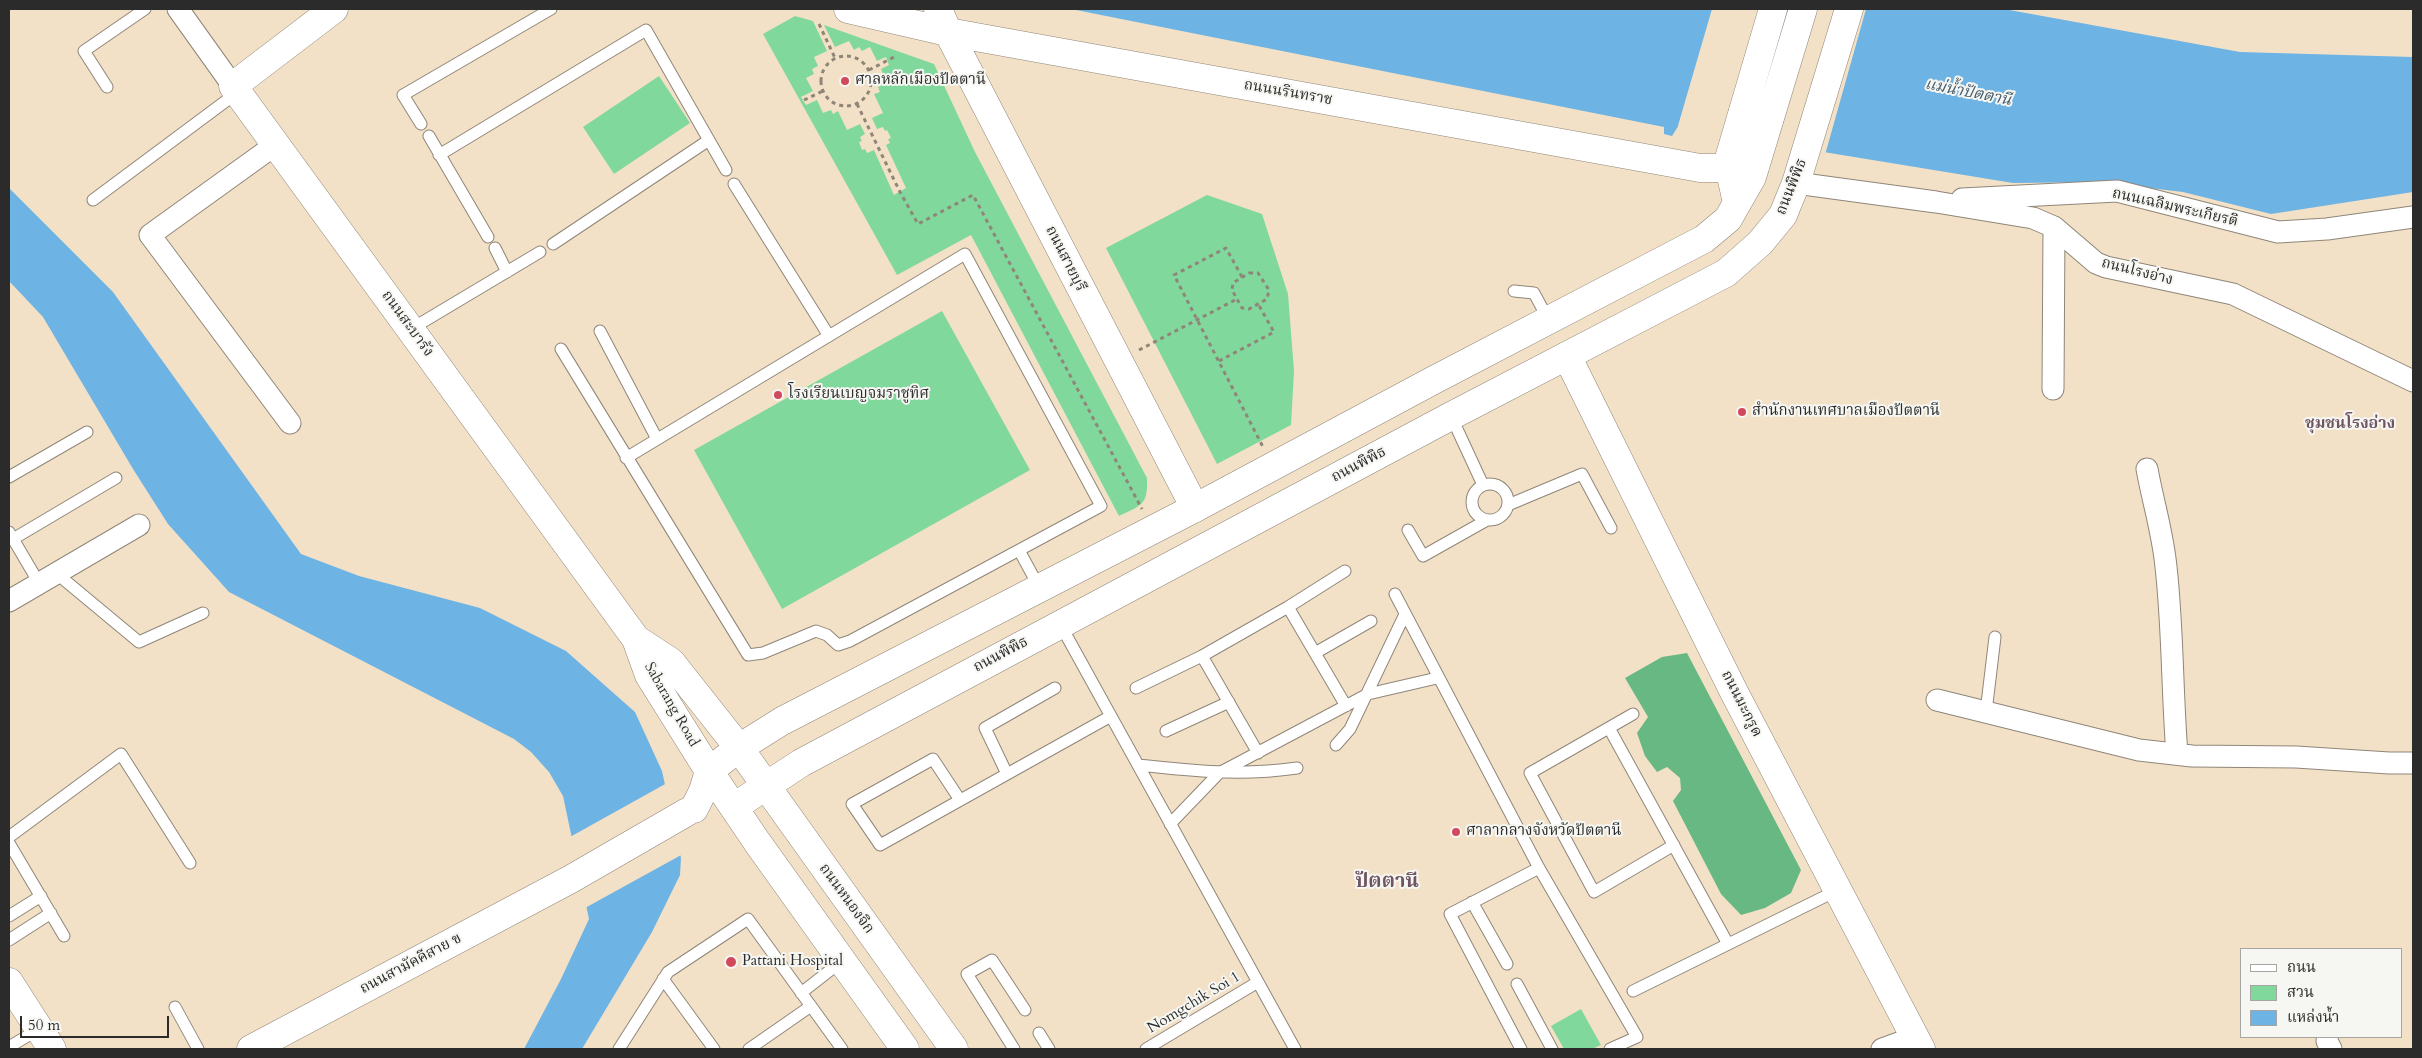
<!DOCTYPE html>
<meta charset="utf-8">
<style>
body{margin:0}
#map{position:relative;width:2422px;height:1058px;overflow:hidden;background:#f3e1c7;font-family:Cardo,"Noto Serif Thai",serif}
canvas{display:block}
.frame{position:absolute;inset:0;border:10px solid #2b2b2b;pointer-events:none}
.legend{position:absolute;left:2240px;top:948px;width:162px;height:90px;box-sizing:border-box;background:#f6f6f2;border:1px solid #a5a5a2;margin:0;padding:6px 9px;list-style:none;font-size:15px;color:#2b2b2b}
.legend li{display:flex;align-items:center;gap:10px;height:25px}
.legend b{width:25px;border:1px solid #a5a5a2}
.scale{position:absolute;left:20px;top:1016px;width:149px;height:22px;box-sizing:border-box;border:2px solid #2b2b2b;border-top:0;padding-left:6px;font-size:15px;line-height:18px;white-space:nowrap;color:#2b2b2b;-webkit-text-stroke:4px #f6f6f2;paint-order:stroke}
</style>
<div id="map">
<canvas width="2422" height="1058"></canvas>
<div class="frame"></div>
<ul class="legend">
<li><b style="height:6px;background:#fff"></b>ถนน</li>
<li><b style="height:14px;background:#80d89c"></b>สวน</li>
<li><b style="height:14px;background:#6db3e4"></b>แหล่งน้ำ</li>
</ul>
<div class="scale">50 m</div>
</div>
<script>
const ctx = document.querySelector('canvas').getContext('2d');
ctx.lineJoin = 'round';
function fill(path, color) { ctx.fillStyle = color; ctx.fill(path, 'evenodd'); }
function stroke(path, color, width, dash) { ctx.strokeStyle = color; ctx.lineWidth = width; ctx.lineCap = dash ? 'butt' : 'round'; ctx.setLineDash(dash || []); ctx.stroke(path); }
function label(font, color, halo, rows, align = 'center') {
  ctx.font = font + ' Cardo,"Noto Serif Thai",serif'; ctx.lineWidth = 4; ctx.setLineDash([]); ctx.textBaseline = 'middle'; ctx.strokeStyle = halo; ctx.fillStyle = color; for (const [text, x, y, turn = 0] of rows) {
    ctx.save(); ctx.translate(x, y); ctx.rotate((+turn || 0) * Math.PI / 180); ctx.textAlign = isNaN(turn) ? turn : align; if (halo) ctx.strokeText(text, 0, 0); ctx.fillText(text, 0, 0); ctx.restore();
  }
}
const green = new Path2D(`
 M795 16 813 21 827 51 814 57 818 66 812 69 814 74 806 78 813 91 801 97 806 105 817 100 823 113 831 110 833 114 838 111 847 130 860 124 865 134 860 137 862 141 859 142 862 150 865 149 867 153 874 150 894 195 906 188 886 145 890 143 888 139 891 138 887 130 885 131 883 127 877 129 872 118 883 113 874 94 880 92 878 87 887 83 881 69 889 65 886 57 877 61 870 47 862 51 859 47 854 50 849 41 835 47 824 25 934 64 975 152 1147 478C1148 505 1142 505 1119 516L971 235 897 275 763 34Z
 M659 76 690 123 614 174 583 127Z
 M1207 195 1262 214 1288 294 1294 371 1291 425 1217 464 1106 248Z
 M942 311 1030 470 782 609 694 450Z
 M1581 1009 1601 1045 1592 1049H1564L1551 1026Z`);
const forest = new Path2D(`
 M1687 653 1801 870 1791 893 1765 908 1741 915 1721 894 1673 801 1681 790 1680 778 1667 767 1657 772 1645 756 1637 733 1648 717 1625 678 1662 657Z`);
const water = new Path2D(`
 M1071 9H2004L2240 52 2413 57V192L2271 214 2183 192 2099 182 2013 183 1677 128 1672 136 1664 134V127Z
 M9 188 113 292 301 554 359 576 480 608 566 651 635 712 662 771 681 858 680 875 652 932 582 1049H524L561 979 589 919 563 796 549 772 531 752 514 739 229 592 168 524 133 469 43 317 9 281Z`);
const pier = new Path2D(`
 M1712 9H1866L1825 155 1678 131 1675 136Z
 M667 783 683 854 585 908 570 837Z`);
const path = new Path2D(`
 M819 24 835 58
 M821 81a25 25 0 1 1 50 0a25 25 0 1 1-50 0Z
 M869 70 894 57
 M804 100 823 91
 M857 104 900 192 918 224 973 195 1142 509
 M1249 273H1258L1269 290 1267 299 1249 309 1242 308 1232 290 1233 283Z
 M1242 277 1226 248 1174 275 1263 447
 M1139 350 1237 299
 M1219 361 1274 332 1258 304`);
const service = new Path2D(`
 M107 87 84 51 145 9
 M421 124 403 95 551 9
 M429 136 488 237
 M439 155 646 30 726 170
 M734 184 829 336
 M93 200 238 92
 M553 244 709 140
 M495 248 507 272
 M1514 291 1534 293 1548 319
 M411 329 540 252
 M600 331 657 439
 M561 349 748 655 763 653 816 631 827 635 838 645 850 641 1101 506 965 254 626 458
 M1451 416 1483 485
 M9 477 87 432
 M1472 502a18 18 0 1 1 36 0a18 18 0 1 1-36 0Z
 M1508 505 1582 474 1611 528
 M1408 530 1423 556 1487 520
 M9 532 39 583
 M13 539 116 478
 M1020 552 1039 587
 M56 573 139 642 203 613
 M1395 594 1539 868 1637 1037 1610 1049
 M1288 607 1345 571
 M1060 624 1295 1049
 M1315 653 1371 621
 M1136 688 1202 656
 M1986 712 1995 637
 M1633 714 1530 773 1594 892 1674 845
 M1609 728 1728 944
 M1166 731 1229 702
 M1336 745 1350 729 1405 614
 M1258 753 1202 656 1288 607 1346 706
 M1138 765C1193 771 1242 776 1297 768
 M1007 774 985 728 1055 688
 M960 800 933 759 852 804 880 845C957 802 1034 759 1111 716
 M1170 824 1219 773 1368 694 1437 678
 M9 837 121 754 190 863
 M9 843 64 936
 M1472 902 1507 964
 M9 916 41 896
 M9 940 51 913
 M663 979 714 1049
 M1517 984 1552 1049
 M1633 991 1838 890
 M801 993 842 961
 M175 1007 198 1049
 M1039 1033 1049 1049
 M9 1047 39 1029
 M619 1049 668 972 748 919 842 1049
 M749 1049 811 1006
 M1014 1049 967 974 992 960 1025 1010
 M1146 1049 1258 982
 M1521 1049 1450 914 1539 868`);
const minor = new Path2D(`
 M178 9 233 86
 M275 145 150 235 290 423
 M1796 183 1936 202 2033 218 2054 227 2096 263 2106 267 2233 294 2413 381
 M1962 199 2117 191 2278 232 2327 229 2413 217
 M2053 389 2054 227
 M2147 469C2153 502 2163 534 2166 567 2173 629 2172 692 2177 754
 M9 601 139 525
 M1937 700 2139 750 2192 756 2296 757 2389 763H2413
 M2327 1041 2331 1049
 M1882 1049 1915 1037`);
const tertiary = new Path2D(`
 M334 9 233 86 636 639 649 675 709 771
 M848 9 948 32 1700 168H1729
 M938 9 948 32 1195 508
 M1567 356 1735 694 1921 1049
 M636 639 671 662 739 748
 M9 982 52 1049`);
const secondary = new Path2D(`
 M694 809 703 791 709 771
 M251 1049 571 879 687 812`);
const primary = new Path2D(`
 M1737 203 1728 162 1773 9
 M739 748 954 1049
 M734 807 801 763 1451 416 1726 273 1760 243 1783 215 1796 183 1849 9
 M905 1049 757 842 709 771 739 748 782 721 1195 508 1432 381 1704 239 1728 219 1752 177 1803 9`);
const markers = [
 [845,81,5,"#d1495b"],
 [778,395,5,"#d1495b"],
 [1742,412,5,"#d1495b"],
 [1456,832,5,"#d1495b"],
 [731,962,6,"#d1495b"]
];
const poiNames = [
 ["ศาลหลักเมืองปัตตานี",855,81],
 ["โรงเรียนเบญจมราชูทิศ",788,395],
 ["สำนักงานเทศบาลเมืองปัตตานี",1752,412],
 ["ศาลากลางจังหวัดปัตตานี",1466,832],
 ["Pattani Hospital",742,962]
];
const streetNames = [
 ["ถนนนรินทราช",1288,93,10],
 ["ถนนพิพิธ",1792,187,-68],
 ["ถนนเฉลิมพระเกียรติ",2175,208,13],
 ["ถนนสายบุรี",1065,259,63],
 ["ถนนโรงอ่าง",2137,272,14],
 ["ถนนสะบารัง",407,324,54],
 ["ถนนพิพิธ",1359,465,-28],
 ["ถนนพิพิธ",1001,655,-28],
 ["ถนนมะกรูด",1741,704,63],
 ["Sabarang Road",671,705,60],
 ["ถนนหนองจิก",846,899,54],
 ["ถนนสามัคคีสาย ข",411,964,-28],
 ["Nomgchik Soi 1",1194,1003,-31]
];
const waterNames = [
 ["แม่น้ำปัตตานี",1968,93,11]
];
const neighbourhoodNames = [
 ["ชุมชนโรงอ่าง",2350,424]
];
const districtNames = [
 ["ปัตตานี",1387,882]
];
fill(green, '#80d89c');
fill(forest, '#68b884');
fill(water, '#6db3e4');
fill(pier, '#f3e1c7');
stroke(service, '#8f8679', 13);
stroke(minor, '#8f8679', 23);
stroke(tertiary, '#8f8679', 29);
stroke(secondary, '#8f8679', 29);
stroke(primary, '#8f8679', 29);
stroke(path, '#8f8679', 3, [4, 4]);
stroke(service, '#fff', 11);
stroke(minor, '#fff', 21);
stroke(tertiary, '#fff', 28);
stroke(secondary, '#fff', 28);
stroke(primary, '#fff', 28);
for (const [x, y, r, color] of markers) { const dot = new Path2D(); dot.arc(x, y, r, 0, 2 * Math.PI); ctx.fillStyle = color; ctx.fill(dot); stroke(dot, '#f6f6f2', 2); }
label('15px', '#2b2b2b', '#f6f6f2', poiNames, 'left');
label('15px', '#2b2b2b', '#f6f6f2', streetNames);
label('italic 16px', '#425b6c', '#f6f6f2', waterNames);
label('bold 16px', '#6f5462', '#f6f6f2', neighbourhoodNames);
label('bold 20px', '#6f5462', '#f6f6f2', districtNames);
</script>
